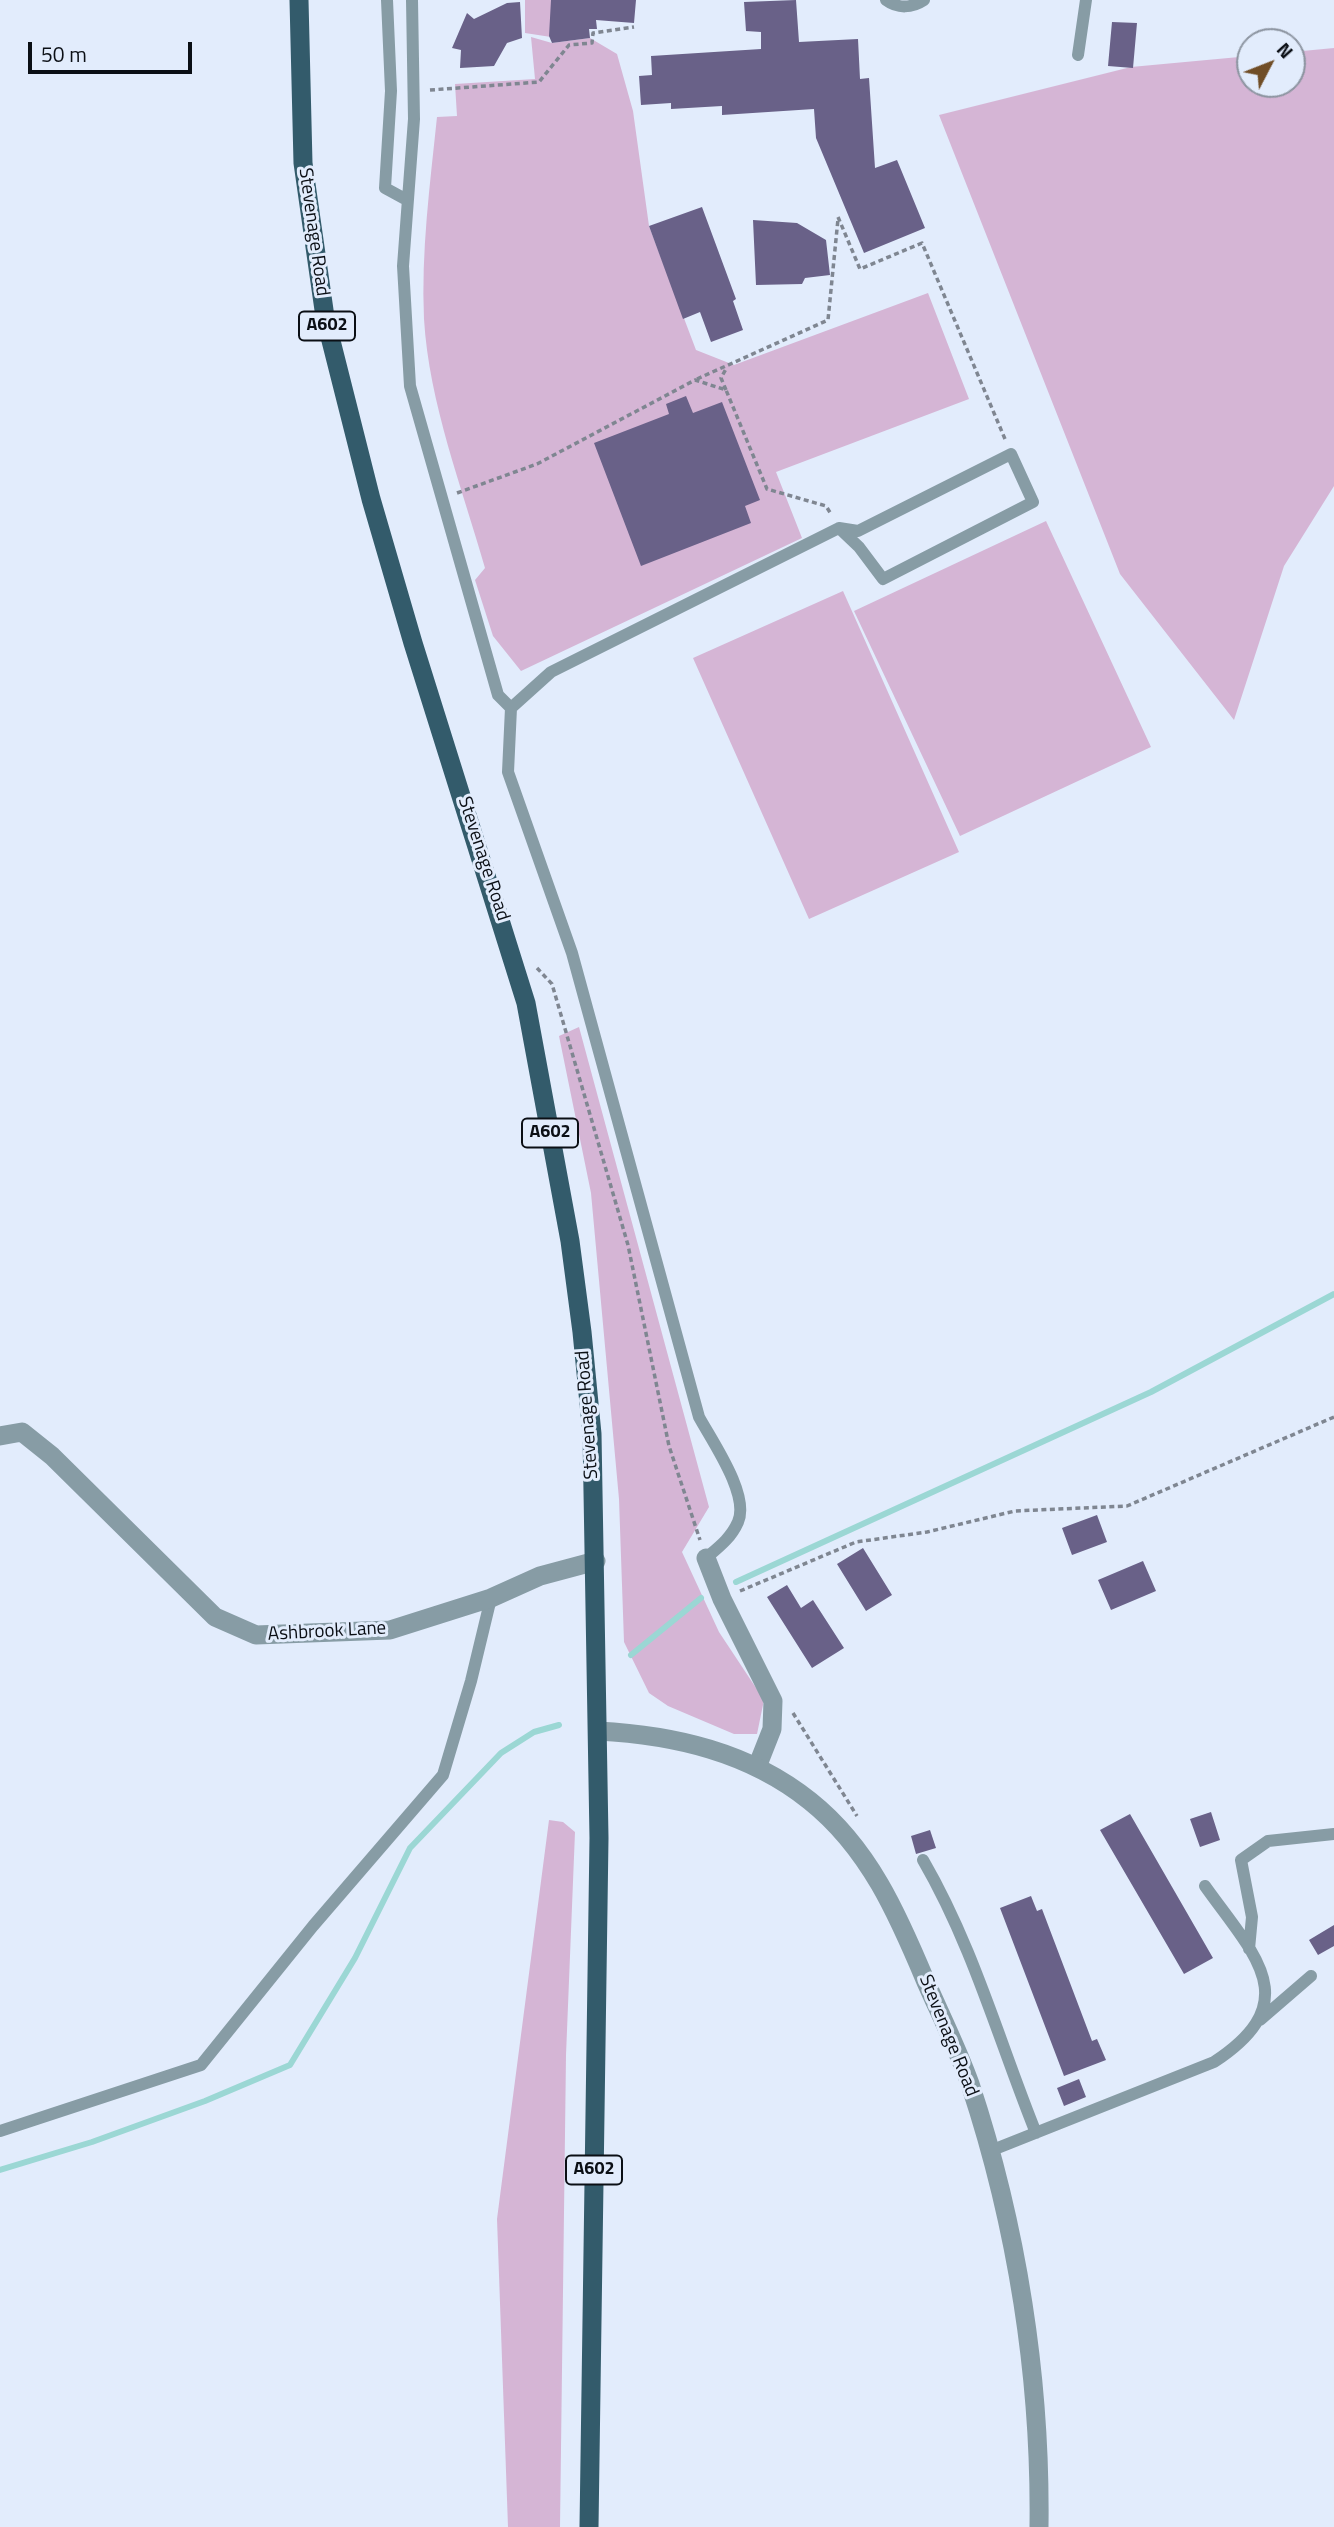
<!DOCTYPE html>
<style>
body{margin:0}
#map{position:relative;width:1334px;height:2527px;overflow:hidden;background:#e2ecfc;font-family:"Titillium Web",sans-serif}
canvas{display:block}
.north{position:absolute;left:1236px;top:28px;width:70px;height:70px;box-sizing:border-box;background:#e2ecfc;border:2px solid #8c94a0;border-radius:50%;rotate:48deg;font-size:19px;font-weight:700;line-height:28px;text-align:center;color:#0b0f15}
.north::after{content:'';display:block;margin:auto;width:24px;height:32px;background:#704d26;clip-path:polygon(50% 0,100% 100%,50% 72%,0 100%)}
.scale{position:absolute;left:28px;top:42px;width:164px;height:32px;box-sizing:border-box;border:4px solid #0b0f15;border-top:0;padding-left:9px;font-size:21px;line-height:24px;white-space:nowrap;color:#0b0f15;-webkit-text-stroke:5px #e2ecfc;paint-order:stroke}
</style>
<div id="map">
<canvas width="1334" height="2527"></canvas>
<div class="north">N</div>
<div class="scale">50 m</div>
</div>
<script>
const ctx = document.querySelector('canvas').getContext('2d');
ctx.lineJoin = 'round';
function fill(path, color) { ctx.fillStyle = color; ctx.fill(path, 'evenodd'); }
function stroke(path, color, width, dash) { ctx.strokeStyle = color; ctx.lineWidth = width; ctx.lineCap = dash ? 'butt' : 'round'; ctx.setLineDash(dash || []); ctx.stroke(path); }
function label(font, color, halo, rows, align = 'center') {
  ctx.font = font + ' "Titillium Web",sans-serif'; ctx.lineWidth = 6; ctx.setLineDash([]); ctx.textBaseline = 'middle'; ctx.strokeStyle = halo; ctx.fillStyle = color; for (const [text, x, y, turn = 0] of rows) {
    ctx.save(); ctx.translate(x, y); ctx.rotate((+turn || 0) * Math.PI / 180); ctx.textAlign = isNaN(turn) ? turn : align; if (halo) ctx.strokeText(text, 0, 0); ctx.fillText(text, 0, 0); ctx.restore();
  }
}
const green = new Path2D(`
 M525 0H551V37L525 33Z
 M531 37 552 43 590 38 617 54 633 111 649 226 696 350 734 365 928 293 969 399 776 472 802 538 521 671 493 636 475 580 485 568C462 487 429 403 424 319 421 252 430 184 437 117L457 116 455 84 535 79Z
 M1334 48V486L1284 566 1234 720 1120 574 939 115 1131 67 1250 56V84H1292V52Z
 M1046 521 1151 747 960 836 854 611Z
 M843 591 959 852 809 919 693 658Z
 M579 1027 709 1507 682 1552 719 1632 764 1700 757 1734H734L668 1706 649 1693 624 1642 619 1499 591 1193 559 1036Z
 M549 1820 563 1822 575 1832 566 2055 560 2527H508L497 2219Z`);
const stream = new Path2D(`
 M736 1582 1151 1392 1334 1294
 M631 1655 701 1598
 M0 2170 92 2142 205 2101 290 2065 355 1958 410 1848 501 1753 534 1732 559 1725`);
const building = new Path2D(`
 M551 0H636L634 23 596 20 597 29H589L590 38 552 43 549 36Z
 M796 0 799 42 858 39 860 79 869 78 875 168 897 160 925 228 864 253 816 138 814 109 722 115V106L671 109V103L641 105 639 76 652 75 651 56 761 49V32L746 31 744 2Z
 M520 2 522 38 507 43 494 66 460 68 461 50 452 48 467 13 474 19 507 3Z
 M1112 22 1137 23 1133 68 1108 66Z
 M702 207 736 299 733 301 743 330 711 342 700 312 683 319 649 226Z
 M753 220 797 223 826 240 830 275 805 278 802 284 756 285Z
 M686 396 693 413 722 402 760 500 745 506 751 523 641 566 594 443 669 414 666 404Z
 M1097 1515 1107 1542 1072 1555 1062 1528Z
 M863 1548 892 1595 866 1611 837 1564Z
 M1143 1561 1156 1591 1111 1610 1098 1580Z
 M787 1585 801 1608 813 1600 844 1648 812 1668 767 1597Z
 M1211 1812 1220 1840 1200 1847 1190 1819Z
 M1130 1814 1213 1958 1184 1974 1100 1830Z
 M930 1830 936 1848 916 1854 911 1836Z
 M1031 1896 1037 1911 1042 1909 1092 2041 1097 2039 1106 2060 1064 2076 1000 1908Z
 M1334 1925V1946L1318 1955 1309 1940Z
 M1079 2079 1086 2097 1064 2106 1057 2088Z`);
const path = new Path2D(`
 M430 90 539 82 569 45 592 43 593 33 634 27
 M838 217 860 269 922 243 1005 439
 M697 379 828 320 838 219
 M726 390 721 378 727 367
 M457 493 537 464 695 380 726 390 767 489 826 506 831 514
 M537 968 552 984 628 1245 669 1446 700 1540
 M740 1591 856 1542 927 1532 1015 1511 1127 1506 1334 1417
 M793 1713 857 1816`);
const service = new Path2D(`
 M387 0 391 91 385 188 407 200
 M412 0 414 119 403 266 410 386 498 695 511 708
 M886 0C898 9 912 8 924 0
 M1078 55 1086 0
 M706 1558C719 1547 731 1538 738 1522 750 1495 712 1441 699 1417L572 953 508 772 511 708 551 672 839 528 858 531 1011 454 1033 502 883 579 859 547 839 528
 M923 1860C973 1946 999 2041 1036 2133
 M1249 1949 1252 1917 1241 1860 1268 1841 1334 1834
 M1260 2020 1311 1976
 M0 2131 201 2065 313 1926 443 1775 471 1681 491 1598
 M990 2151 1214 2062C1307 2001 1254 1955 1205 1886`);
const minor = new Path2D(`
 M0 1436 22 1432 52 1456 215 1617 256 1635 390 1630 491 1598 540 1576 596 1561
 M706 1558 722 1599 773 1701 772 1729 757 1767`);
const tertiary = new Path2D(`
 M598 1731C674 1735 749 1752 810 1801 869 1848 898 1915 926 1982 941 2016 958 2050 970 2084 1017 2226 1041 2378 1039 2527`);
const primary = new Path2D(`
 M299 0 303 163 325 317 371 499 413 643 526 1003 570 1241 582 1332 592 1434 599 1838 589 2527`);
const shields = [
 [327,326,56],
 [550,1133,56],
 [594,2170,56]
];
const shieldNames = [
 ["A602",327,326],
 ["A602",550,1133],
 ["A602",594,2170]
];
const streetNames = [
 ["Stevenage Road",313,232,82],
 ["Stevenage Road",483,859,72],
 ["Stevenage Road",588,1415,-94],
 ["Ashbrook Lane",327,1632,-3],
 ["Stevenage Road",948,2036,68]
];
fill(green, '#d5b5d5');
stroke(stream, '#9bd7d4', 6);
fill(building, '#696188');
stroke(path, '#7f8691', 3.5, [5, 3.5]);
stroke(service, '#879ca5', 12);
stroke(minor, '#879ca5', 19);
stroke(tertiary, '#879ca5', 19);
stroke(primary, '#335b6b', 19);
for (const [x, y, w] of shields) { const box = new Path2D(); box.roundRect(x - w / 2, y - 14.5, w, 29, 5); ctx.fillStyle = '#e2ecfc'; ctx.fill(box); stroke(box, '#0b0f15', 2); }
label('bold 18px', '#0b0f15', null, shieldNames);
label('19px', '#0b0f15', '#e2ecfc', streetNames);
</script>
